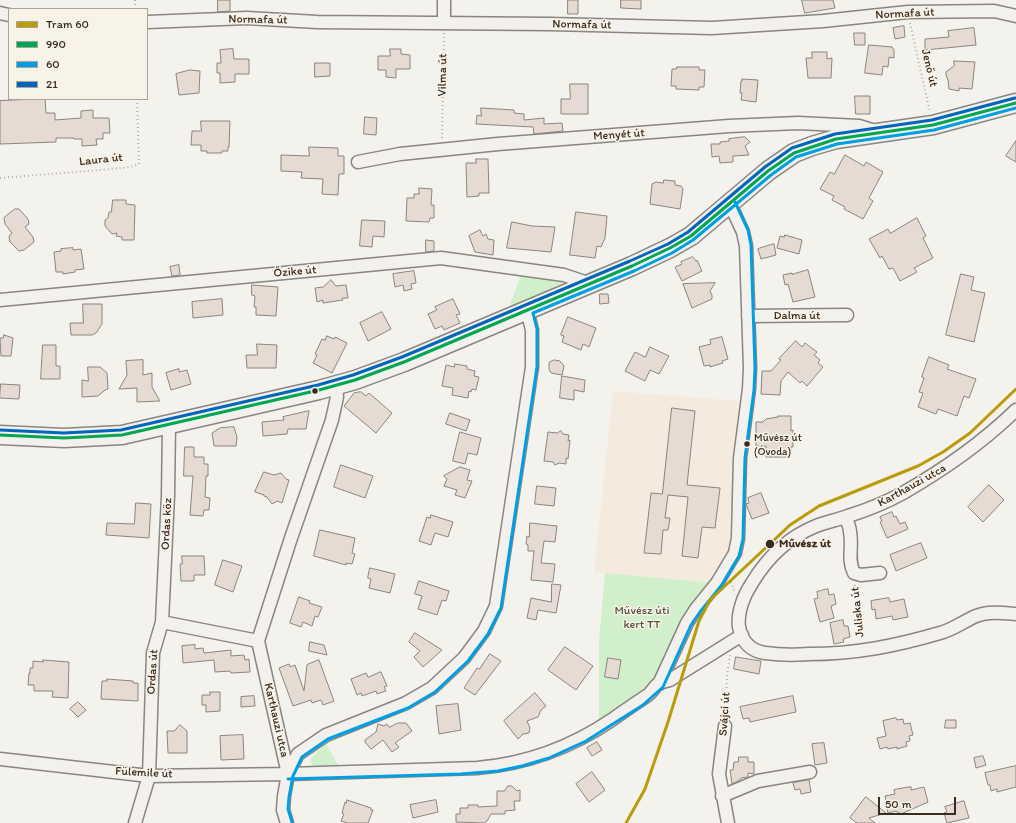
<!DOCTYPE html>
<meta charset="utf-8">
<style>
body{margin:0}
#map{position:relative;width:1016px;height:823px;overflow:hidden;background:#f4f2ec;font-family:Itim,sans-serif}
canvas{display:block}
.legend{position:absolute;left:8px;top:8px;width:140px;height:92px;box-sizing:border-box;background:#f7f3e8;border:1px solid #aca397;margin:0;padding:5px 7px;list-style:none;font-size:12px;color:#3b2a1e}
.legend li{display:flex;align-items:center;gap:8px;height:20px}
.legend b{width:20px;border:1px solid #aca397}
.scale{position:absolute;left:878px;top:797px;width:78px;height:18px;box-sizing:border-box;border:2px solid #3b2a1e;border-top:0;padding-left:5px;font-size:12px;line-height:14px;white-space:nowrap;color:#3b2a1e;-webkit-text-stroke:3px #f7f3e8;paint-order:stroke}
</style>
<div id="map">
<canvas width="1016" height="823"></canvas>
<ul class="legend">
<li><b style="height:5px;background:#ba9b0a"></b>Tram 60</li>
<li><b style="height:5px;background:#00a651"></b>990</li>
<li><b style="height:5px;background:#009ee3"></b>60</li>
<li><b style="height:5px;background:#0065bd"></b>21</li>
</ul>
<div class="scale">50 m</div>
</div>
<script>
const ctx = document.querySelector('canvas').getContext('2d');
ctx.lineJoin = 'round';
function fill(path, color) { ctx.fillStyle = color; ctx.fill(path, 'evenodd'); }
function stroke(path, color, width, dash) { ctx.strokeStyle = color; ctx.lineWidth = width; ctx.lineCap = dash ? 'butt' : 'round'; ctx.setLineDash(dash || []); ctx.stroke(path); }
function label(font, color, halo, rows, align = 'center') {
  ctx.font = font + ' Itim,sans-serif'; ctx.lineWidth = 3; ctx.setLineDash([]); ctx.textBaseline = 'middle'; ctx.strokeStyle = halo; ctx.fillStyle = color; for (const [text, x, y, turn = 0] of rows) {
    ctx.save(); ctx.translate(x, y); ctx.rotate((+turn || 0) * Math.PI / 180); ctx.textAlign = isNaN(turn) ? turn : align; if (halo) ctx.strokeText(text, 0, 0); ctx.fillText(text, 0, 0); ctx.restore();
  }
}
const built = new Path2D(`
 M613 391 739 401 731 550 714 583 594 572Z`);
const green = new Path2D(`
 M522 272 564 279V283L508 310Z
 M605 573 714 583 657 678 638 695 599 722V641Z
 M326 744 339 767 314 769 310 759Z`);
const building = new Path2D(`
 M218 0H230V11L218 12Z
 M568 0H578V14H568Z
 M621 0H641V9L621 8Z
 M802 0H833L835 8 805 13Z
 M904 26 905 37 895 39 893 28Z
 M974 28 976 45 925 50V39L949 37 948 31Z
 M854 33H865V45H855Z
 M869 45 892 47 894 50V58L889 57 888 67 883 66 882 75 865 73Z
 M233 49 234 59H249V74H235V82L220 83V73H217V63H221L220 50Z
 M390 49H401V54L410 55V69H396V78L386 77V70H378V56H390Z
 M812 52H827V59L832 58 831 78H808L806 58H812Z
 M954 61 975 62 972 89 959 88V91L949 89 948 80 946 75V72L954 66Z
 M315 63H330V76L315 77Z
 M677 67H699V70H705L704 87H699V90L676 89V86H671L672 69H676Z
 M190 70 200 71 199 93 179 95 176 74Z
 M742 79 758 80 756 102 741 100 742 93H740L741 81H742Z
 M570 84H588V114H561V99H570Z
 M855 96H870V114H856Z
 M45 99 46 113H55V120L81 118V111L93 110V118H109L110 133H103V139H96L97 145 82 146V139H74V138H56V142L0 144V101Z
 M481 108 514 110V113L524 114V120L544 118V124L562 123 563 131 534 134 533 127 476 124 477 115 481 116Z
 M365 117 377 118 376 135 364 134Z
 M201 121H230L229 147H228V151H222V153H207V151H201V145H191L192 131H201Z
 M745 137 750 142 745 146 749 155 733 156V162L720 163 719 156 712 157 711 144H720V142L729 141V139Z
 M1016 141V162L1006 156Z
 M309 147 338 148V156H344V174H339L338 195 322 194 323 179 301 178 302 172 281 171V155L309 156Z
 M845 155 864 166 866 162 883 172 869 198 873 201 863 219 844 209 845 207 832 200 834 196 820 189 830 172 834 174Z
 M476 159H488L489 193H479V196L467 197 466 163H476Z
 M664 180 675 181V185L681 186 683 189 680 209 650 204 652 184 656 182 663 183Z
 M419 188 432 189 431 205H434V218H430L429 222 406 221 407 198H414V194H419Z
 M113 200H126V204L135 205 134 240H122V237L116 236 117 233 112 234 105 226V220L108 218 109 212H111Z
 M15 209H19L28 219 29 224 25 227 33 237 34 242 24 250 19 251 10 242 9 236 12 233 5 224 4 218Z
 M576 212 607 216 605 238 601 247 597 246 595 258 570 255Z
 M917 218 926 236 923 238 933 258 914 268 917 272 900 281 893 268 889 269 882 256 880 258 869 239 888 229 890 233Z
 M362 220 385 221 384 237 373 236 372 247 360 246Z
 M512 222 532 226 555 227 551 252 507 248Z
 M480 230 483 236 486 234 488 239 494 240 493 255 475 252 469 236Z
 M785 235 802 240 799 254 777 248 780 236 784 237Z
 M426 240 434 241V251L426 252Z
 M774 244 776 255 761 259 758 249Z
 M73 248V250L81 249 84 269 75 270V272L63 274V272H56L54 252 61 251V249Z
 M693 257 696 261 697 260 702 271 682 281 675 267 682 264 681 262Z
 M179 265 180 275 172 276 170 267Z
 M808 270 815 297 793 302 788 284 785 285 783 275 792 273V274Z
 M414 271 416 283 411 284 412 289 404 291 403 285 395 287 393 274Z
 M961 274 974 277 971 290 985 293 974 342 946 335Z
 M331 280 336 286 346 285 348 298H342L343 300 323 303V300L317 302 315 288 323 287Z
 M715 283 710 291 712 295V299L692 308 683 284Z
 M252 285 278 287 276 316 256 315V307H254L255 296 252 295Z
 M600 294H608L609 303 600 304Z
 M222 299 223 315 193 318 192 302Z
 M453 299 460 314 456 315 460 323 444 330 442 326 435 329 428 314 437 310 435 307Z
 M83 304H102V324L96 333 92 335H71L70 323H83Z
 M382 312 391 329 368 341 360 323Z
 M568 317 596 328 589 347 583 344 581 350 562 342 564 336 561 335Z
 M4 335 13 338 11 356H1L0 338H3Z
 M327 336 334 339 335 337 347 343 332 373 313 363 317 355 315 354 322 339 325 340Z
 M722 337 728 359 722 361 723 363 710 367V365L704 366 699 347 711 344 710 340Z
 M796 341 802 347 805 343 817 352 814 355 820 360 818 363 823 367 807 386 802 381 800 383 788 372 781 381 780 395 761 394 762 371H771L781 360 779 359Z
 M257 344 277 345 276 368H247L246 355H257Z
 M43 345H56V366H60V379H41Z
 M650 347 669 356 659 374 650 370 645 381 625 371 635 352 645 357Z
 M929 357 949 365 947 369 976 379 969 398 964 396 957 416 938 409 936 414 918 407 923 393 919 392 924 378 922 377Z
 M143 360V375L152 373V387L160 401 137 402V388L119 389 127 375 126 361Z
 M554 360 560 361 564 366 562 375 551 373 549 369V363Z
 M455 364 467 366V369L475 371 474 376 479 377 476 390 472 389 471 392 469 391 468 398 452 395 453 388 442 386 446 365 454 367Z
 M88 367H100L107 373 108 389 105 390 98 396 82 397V380L88 381Z
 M179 369V372L187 370 191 384 171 390 166 373Z
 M562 376 585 380 584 392 574 390V400L560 398Z
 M1 384 20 385 19 399 0 398Z
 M361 392 366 396 369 393 392 413 376 433 344 406 354 393Z
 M672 408 695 411 687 485 720 488 715 528 702 527 698 558 682 556 688 497 668 495 665 518H670L668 530H663L661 554 644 553 651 493 662 494Z
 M309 411 306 429H288L287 434 263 436 262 422 284 420 283 417Z
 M450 413 470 420 466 431 446 424Z
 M778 416H791V431L793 430V447H791V455L785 456 786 457H766V446H756V422H763L766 419 778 417Z
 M234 427 237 437 236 446H214L212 433 220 428Z
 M561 431 563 434 569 435 568 441 570 440 568 459 566 458V464L559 463 555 465 553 462 544 461 548 432 557 433Z
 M460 432 481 438 477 455 468 453 465 464 453 461Z
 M185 447H194V457H204V464H208V476H206L205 497 210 498 209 510H204L203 516 190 515 193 476H184Z
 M341 465 373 476 365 498 334 487Z
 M460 467 470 470 467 480 472 481 465 498 455 495 457 490 444 486 447 479 444 476Z
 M264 472 274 475 281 473 286 479 289 480 282 503 277 501 272 504 267 497 264 496V495L255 492Z
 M989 485 1004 500 983 522 968 507Z
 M537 486 556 488 554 506 535 504Z
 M761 493 769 513 752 519 746 504 749 503 748 498Z
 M136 503 151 504 149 538 106 535 107 523 134 524Z
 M892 512 894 517 896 516 900 524 905 522 908 529 887 538 880 522 882 521 880 517Z
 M431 515 453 522 448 537 435 533 431 545 419 541 427 517 430 518Z
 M530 523 557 526 555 542 544 541 541 563 555 564 553 582 531 580 534 551H528V545L526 544 527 536 529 537Z
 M320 530 355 538 352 553 355 554 352 564 346 563V565L314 556Z
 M921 543 927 558 896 571 890 555Z
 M182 556H204L205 575H194V581H181L180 564H182Z
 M223 560 242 566 233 592 215 585Z
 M370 568 395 574 390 593 369 588 371 579 368 578Z
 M419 581 449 591 446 601 442 600 437 615 418 609 422 596 415 594Z
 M552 584 561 585 556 613 538 610 536 620 527 618 531 598 551 602Z
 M828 589 829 595 834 594 836 604 831 606 834 618 820 622 814 599 818 598 817 592Z
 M299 597 310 601 309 603 322 607 318 617 315 616 312 626 303 622 301 627 290 623Z
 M889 598 890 602 904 599 908 617 893 620 892 616 876 619 875 609 872 610 871 601Z
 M843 620 844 626H848L850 637 843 639 844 642 834 644 830 623Z
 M415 633 442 650 423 667 414 657 420 651 409 642Z
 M310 642 324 645 327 655 309 651Z
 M195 645V649L203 648 204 653 231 650V656L244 655 245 660 249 659 250 672 231 673 230 671 215 672 214 660 183 663 182 646Z
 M565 647 593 666 576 690 548 670Z
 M490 654 501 661 475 695 464 688 477 668 479 669Z
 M736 657 761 661 759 674 734 669Z
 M608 658 621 660 618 679 605 677Z
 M43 660 69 662 68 698 52 697 53 691H34V685H28L29 673H30V668H33V661L43 662Z
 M319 660 334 701 323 705 321 700 312 703 311 700 293 706 279 668 289 664 290 667 295 665 304 691 307 665Z
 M381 672 387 686 384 687 386 691 377 694 376 691 362 696 361 693 357 695 351 679 366 673 368 677Z
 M107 679 133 681V683H138V701L101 699 102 681H107Z
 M210 692H220V711L206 712V705H202V695H210Z
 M535 693 546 706 541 710 538 717 527 721 530 728 529 733 523 734 518 739 504 721Z
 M254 696 255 706 241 707V697Z
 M793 696 796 712 750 722 749 718 743 719 740 707Z
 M78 702 86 710 78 717 70 709Z
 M458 704 461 730 439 734 436 706Z
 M896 718 897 720 903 719 904 724 910 723 913 735 909 736 910 741 906 742 907 746 897 749V747L888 749 887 747 880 749 877 738 886 736 883 721Z
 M946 720H956V728H945Z
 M398 723H406L412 731 395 743 399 747 392 752 383 740 371 749 365 742V740L376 732 378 724 384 726 387 724 389 727Z
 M180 725 187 731V753H168L167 731H174Z
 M243 735 244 759 221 760 220 736Z
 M597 742 602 750 592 756 587 748Z
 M824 743 827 763 815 765 812 744Z
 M983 756 986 765 976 768 974 758Z
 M739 757H748V762H754V774L748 773V777L741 778 740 780 732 784 730 770H733L734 762H738Z
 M1016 766V787L997 792V789L991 791 990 785H988L985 773Z
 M592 772 605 790 589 802 576 784Z
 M809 780 811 792 801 794 800 789 795 790 793 783Z
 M508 786H512L517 791 520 790V801H514L515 810 505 811V814H491L487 821 484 823 456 822V814H460V808H468V805H478V807L497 806V791H504Z
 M911 787V790L924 787 928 802 901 814 896 811 888 813 885 796 895 794 894 790Z
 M866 797 886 813 869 818 875 823H857L850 818Z
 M347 800 371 808V810H373L368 823H348L341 821 344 814 342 813 345 802 346 803Z
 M436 800 438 812 413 818 410 805Z
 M964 801 969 818 947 823 944 813 947 812 945 807Z`);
const path = new Path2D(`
 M135 0V9
 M910 23 930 112
 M442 138 444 33
 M0 178 100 170 130 167 139 164 137 99
 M731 582 734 590V592
 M855 585 861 640
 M725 716 727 675 730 655`);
const street = new Path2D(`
 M0 13 9 15
 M147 22 247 18 317 22 550 24 712 28 823 21 908 12 994 11 1016 16
 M444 23V0
 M358 162 400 154 498 144 729 126 798 123 859 126 875 131
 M0 300 441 258 564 275 582 281 585 286
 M748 316 847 315
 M1016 410C981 444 945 469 903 493 885 503 867 510 848 516 837 520 826 522 816 526 789 537 767 558 752 583 744 595 737 612 739 627 742 642 751 651 765 653 780 655 795 655 809 654 856 654 895 646 940 633 953 630 964 621 976 616 989 611 1003 613 1016 614
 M846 517C847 522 850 527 850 532 853 547 847 559 854 573L861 575 880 573
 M162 622 258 641
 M258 641 291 538 332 420 337 397 336 386
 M258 641 288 774
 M659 684 687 623 696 609 717 583 735 553 738 538 740 458 749 389 750 368 746 246 743 232 730 204
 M725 726 719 774 728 823
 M0 759 149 776 288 774 477 768C526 764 572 747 613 719 624 711 636 703 648 695 652 692 654 687 658 684 661 682 666 681 670 680L742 635
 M722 796 758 781 810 772
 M135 823 149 776 153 653 162 622 168 496 169 425
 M287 823 283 810 284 796 288 774 298 754 326 735 406 703 432 688 464 658 484 631 496 606 532 367V330L527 310`);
const secondary = new Path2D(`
 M0 435 64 438 122 435 319 390 355 380 404 362 632 266 670 248 691 236 768 171 794 153 812 146 836 139 933 125 1016 103`);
const bus1 = new Path2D(`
 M0 435 64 438 122 435 319 390 355 380 404 362 632 266 670 248 691 236 768 171 794 153 836 139 933 125 1016 103`);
const bus2 = new Path2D(`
 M288 779 461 774 498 771 522 766 549 758 586 741 643 705 663 687 691 625 700 612 721 586 739 556 743 539 745 458 754 390 755 368 751 245 748 230 735 202
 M292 822 288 809 289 797 293 776 302 757 328 739 408 708 435 692 468 661 488 634 501 608 537 367V329L533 313 634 271 672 253 693 240 771 175 796 157 837 144 934 130 1016 108`);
const bus3 = new Path2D(`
 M0 430 64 433 121 430 318 385 353 375 402 357 630 261 668 244 688 232 765 167 792 148 835 134 932 120 1015 98`);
const tram1 = new Path2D(`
 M626 823 645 789 668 722 699 621 710 600 790 525 819 506 918 466 943 452 970 433 1016 389`);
const markers = [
 [315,391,3.5,"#3b2a1e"],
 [747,444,3.5,"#3b2a1e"],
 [770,544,5,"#3b2a1e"]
];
const busNames = [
 ["Művész út",754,438],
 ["(Óvoda)",754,452]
];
const streetNames = [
 ["Normafa út",905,14,-3],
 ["Normafa út",258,20,1],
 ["Normafa út",582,25,1],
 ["Jenő út",929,68,77],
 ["Vilma út",443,75,-89],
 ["Menyét út",619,135,-4],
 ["Laura út",101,160,-6],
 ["Őzike út",295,272,-5],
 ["Dalma út",797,316],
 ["Karthauzi utca",912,486,-29],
 ["Ordas köz",167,524,-87],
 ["Juliska út",858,612,-96],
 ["Ordas út",153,672,-86],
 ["Svájci út",725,714,-86],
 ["Karthauzi utca",276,720,77],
 ["Fülemile út",144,773,3]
];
const stopNames = [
 ["Művész út",779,544]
];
const parkNames = [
 ["Művész úti",642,611],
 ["kert TT",642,625]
];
fill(built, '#f5eade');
fill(green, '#d1efca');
fill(building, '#e5dbd2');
stroke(building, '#898580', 1);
stroke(street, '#898580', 15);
stroke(secondary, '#898580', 21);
stroke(path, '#b1aeaa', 2, [1, 3]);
stroke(street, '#f2f1ed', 12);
stroke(secondary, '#f2f1ed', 18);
stroke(bus1, '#00a651', 3);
stroke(bus2, '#009ee3', 3);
stroke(bus3, '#0065bd', 3);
stroke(tram1, '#ba9b0a', 3);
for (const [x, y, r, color] of markers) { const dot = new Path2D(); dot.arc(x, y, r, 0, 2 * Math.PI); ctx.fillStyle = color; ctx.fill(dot); stroke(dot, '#f7f3e8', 1.5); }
label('11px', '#3b2a1e', '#f7f3e8', busNames, 'left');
label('12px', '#3b2a1e', '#f7f3e8', streetNames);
label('bold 12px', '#3b2a1e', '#f7f3e8', stopNames, 'left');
label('12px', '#53513b', '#f7f3e8', parkNames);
</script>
